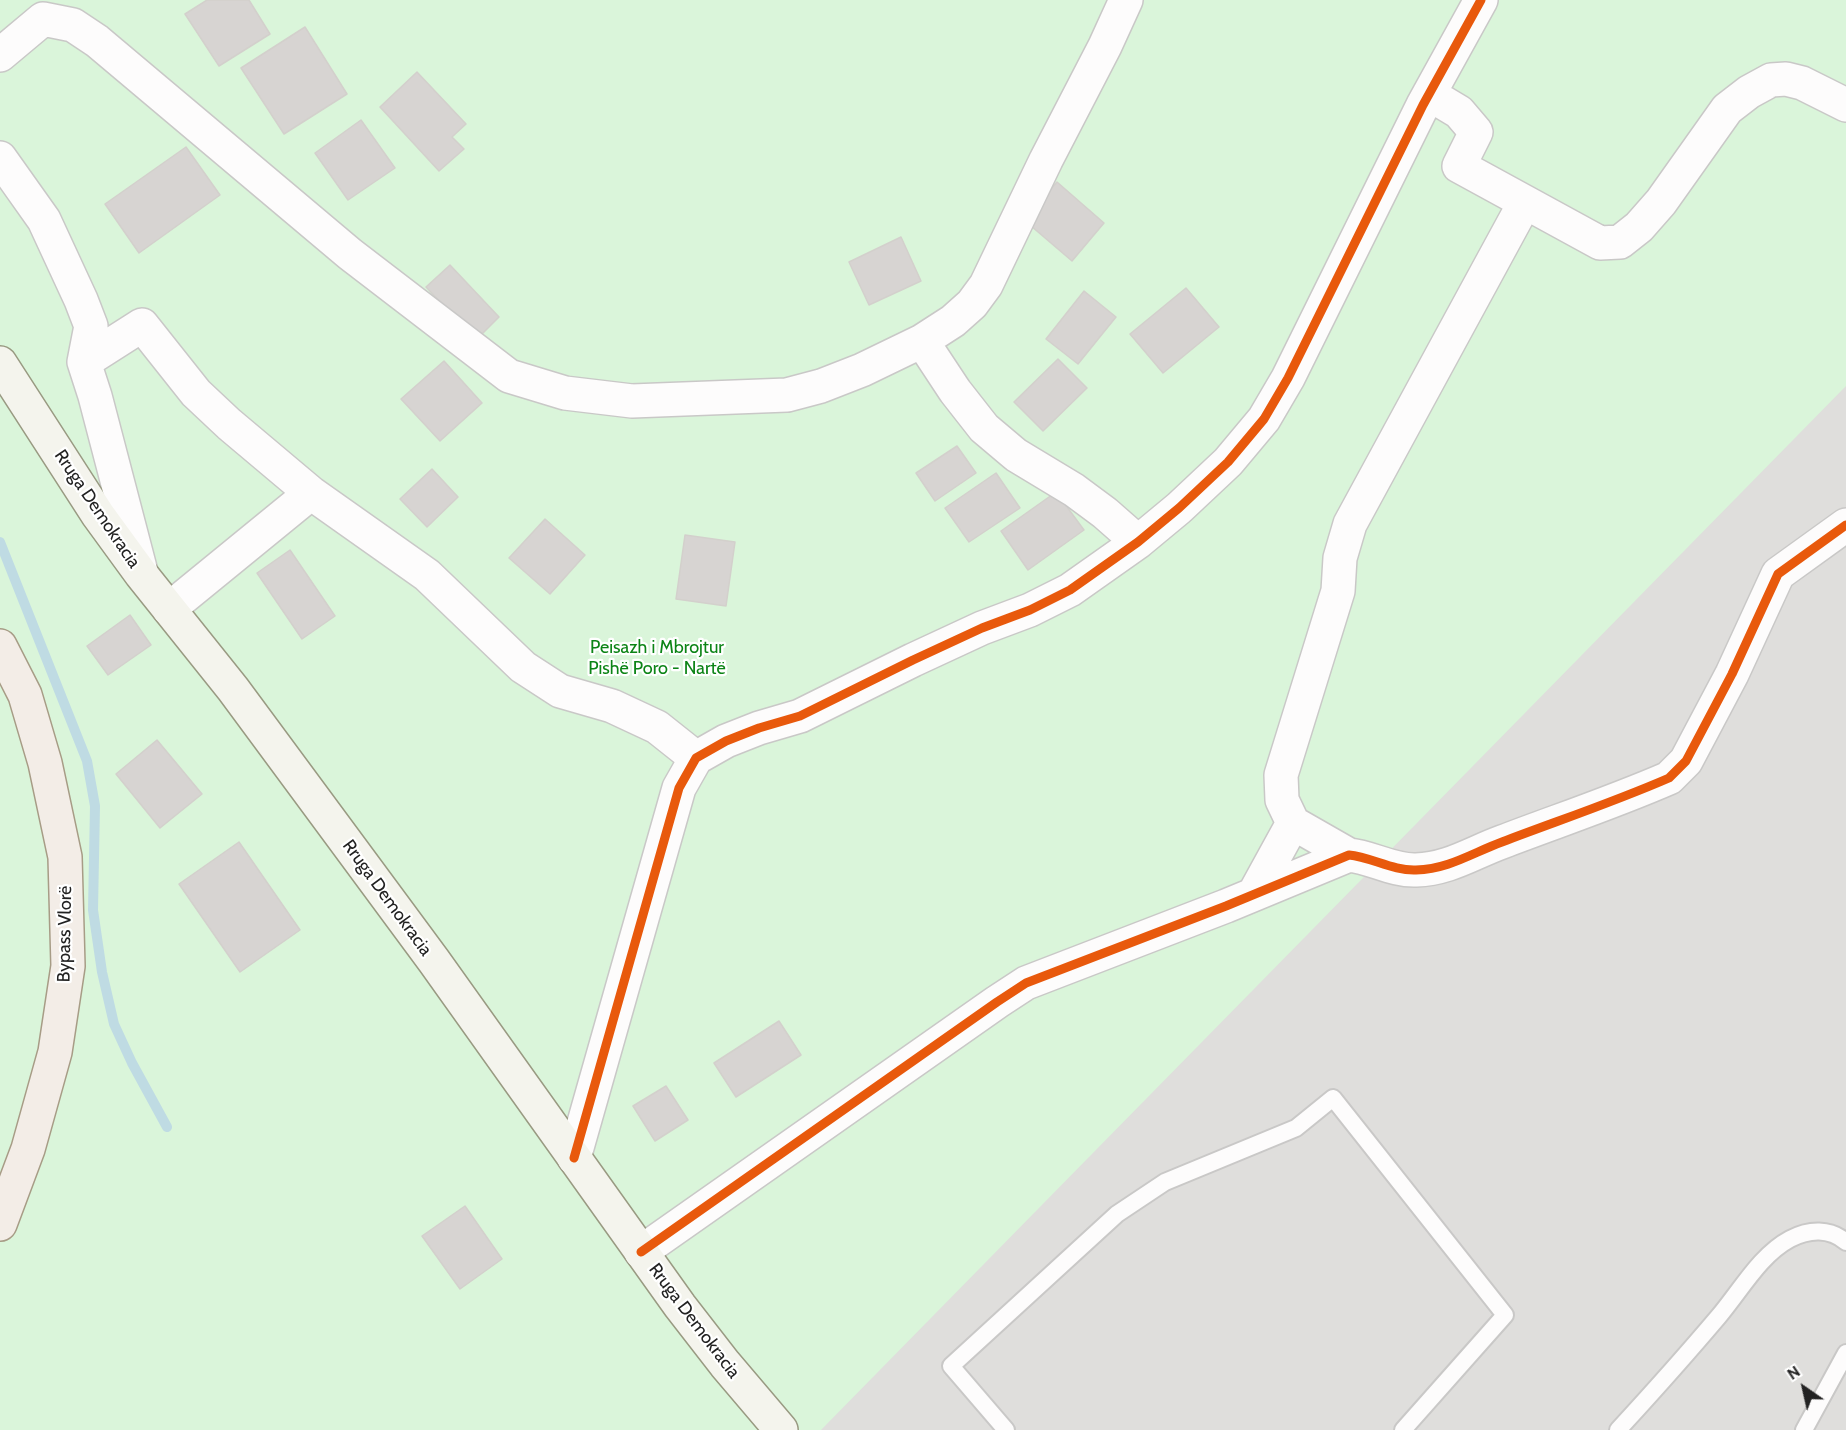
<!DOCTYPE html>
<meta charset="utf-8">
<style>
body{margin:0}
#map{position:relative;width:1846px;height:1430px;overflow:hidden;background:#f0eeeb;font-family:Cabin,sans-serif}
canvas{display:block}
.north{position:absolute;left:1774px;top:1358px;width:60px;height:60px;-webkit-text-stroke:4px #fff;paint-order:stroke;rotate:326deg;font-size:16px;font-weight:700;line-height:24px;text-align:center;color:#222}
.north::after{content:'';display:block;margin:auto;width:21px;height:27px;background:#222;clip-path:polygon(50% 0,100% 100%,50% 72%,0 100%)}
</style>
<div id="map">
<canvas width="1846" height="1430"></canvas>
<div class="north">N</div>
</div>
<script>
const ctx = document.querySelector('canvas').getContext('2d');
ctx.lineJoin = 'round';
function fill(path, color) { ctx.fillStyle = color; ctx.fill(path, 'evenodd'); }
function stroke(path, color, width, dash) { ctx.strokeStyle = color; ctx.lineWidth = width; ctx.lineCap = dash ? 'butt' : 'round'; ctx.setLineDash(dash || []); ctx.stroke(path); }
function label(font, color, halo, rows, align = 'center') {
  ctx.font = font + ' Cabin,sans-serif'; ctx.lineWidth = 4.5; ctx.setLineDash([]); ctx.textBaseline = 'middle'; ctx.strokeStyle = halo; ctx.fillStyle = color; for (const [text, x, y, turn = 0] of rows) {
    ctx.save(); ctx.translate(x, y); ctx.rotate((+turn || 0) * Math.PI / 180); ctx.textAlign = isNaN(turn) ? turn : align; if (halo) ctx.strokeText(text, 0, 0); ctx.fillText(text, 0, 0); ctx.restore();
  }
}
const residential = new Path2D(`
 M0 0H1846V1430H0Z`);
const park = new Path2D(`
 M0 0H1846V386L821 1430H0Z`);
const stream = new Path2D(`
 M0 542 87 761 95 806 93 910 102 972 114 1024 132 1063 167 1127`);
const building = new Path2D(`
 M207 0H249L270 34 219 66 185 14Z
 M305 27 347 94 284 134 241 68Z
 M417 72 466 124 452 137 464 149 439 171 380 107Z
 M361 120 395 168 348 200 315 153Z
 M186 147 220 195 139 253 105 204Z
 M1057 182 1104 223 1072 261 1024 220Z
 M901 237 921 281 869 305 849 262Z
 M450 265 499 317 476 340 426 287Z
 M1186 288 1219 327 1163 373 1130 334Z
 M1084 291 1116 317 1078 364 1046 339Z
 M1058 359 1087 388 1043 431 1014 402Z
 M444 361 482 403 440 441 401 399Z
 M957 446 976 473 935 501 916 473Z
 M432 469 458 497 427 527 400 499Z
 M996 473 1020 508 969 542 945 508Z
 M1056 492 1084 530 1028 570 1001 531Z
 M545 519 585 555 550 594 509 558Z
 M685 535 735 542 726 606 676 599Z
 M290 550 335 616 302 639 257 573Z
 M130 615 151 645 108 675 87 646Z
 M157 740 202 794 160 828 116 774Z
 M239 842 300 930 240 972 179 884Z
 M779 1021 801 1055 736 1097 714 1063Z
 M666 1086 688 1120 655 1141 633 1106Z
 M465 1206 502 1259 460 1289 422 1236Z`);
const lane = new Path2D(`
 M1006 1430 951 1366 1117 1214 1165 1182 1296 1128 1333 1098 1505 1315 1403 1430
 M1618 1430C1652 1393 1686 1355 1719 1316 1741 1290 1760 1255 1790 1239 1809 1229 1830 1228 1846 1242
 M1804 1430 1846 1353`);
const street = new Path2D(`
 M0 55 43 19 73 25 97 41 350 254 509 376 565 393 632 401 787 395 821 386 862 370 922 341 955 391 984 428 1016 455 1074 490 1105 513 1138 542
 M1429 94 1459 112 1476 132 1459 166 1600 243 1620 242 1639 227 1661 202 1727 109 1749 92 1771 80 1786 79 1802 83 1846 105
 M0 158 44 220 81 300 91 326 84 362 95 396 141 572
 M922 341 953 321 972 304 986 285 1046 160 1105 46 1126 0
 M84 362 142 325 196 393 229 424 311 493
 M169 609 311 493 427 575 523 667 560 691 612 706 657 727 696 758
 M1349 855 1293 823 1282 800 1281 775 1338 591 1340 558 1350 524 1525 202
 M1254 894 1293 823
 M574 1158 679 788 696 758 726 741 759 728 800 716 913 660 982 628 1030 610 1070 590 1138 542 1179 508 1228 462 1264 419 1288 378 1423 105 1481 0
 M641 1252 997 1002 1026 983 1226 906 1349 855C1371 857 1393 871 1416 870 1449 869 1472 853 1502 842 1557 821 1614 802 1669 778L1686 761 1732 674 1778 574 1846 525`);
const secondary = new Path2D(`
 M0 363 98 515 141 574 233 689 434 961 680 1306 725 1364 781 1430`);
const primary = new Path2D(`
 M0 646 25 695 45 763 65 857 68 966 55 1052 28 1149 0 1224`);
const cycleway = new Path2D(`
 M574 1158 679 788 696 758 726 741 759 728 800 716 913 660 982 628 1030 610 1070 590 1138 542 1179 508 1228 462 1264 419 1288 378 1423 105 1481 0
 M641 1252 997 1002 1026 983 1226 906 1349 855C1371 857 1393 871 1416 870 1449 869 1472 853 1502 842 1557 821 1614 802 1669 778L1686 761 1732 674 1778 574 1846 525`);
const streetNames = [
 ["Rruga Demokracia",97,509,56],
 ["Rruga Demokracia",387,898,54],
 ["Bypass Vlorë",65,934,-89],
 ["Rruga Demokracia",694,1321,53]
];
const parkNames = [
 ["Peisazh i Mbrojtur",657,648],
 ["Pishë Poro - Nartë",657,669]
];
fill(residential, '#dfdedc');
fill(park, '#daf5da');
stroke(stream, '#bfdbe3', 10);
fill(building, '#d7d4d2');
stroke(building, '#d3d0cc', 1.5);
stroke(lane, '#c9c8c7', 20);
stroke(street, '#c9c8c7', 36);
stroke(secondary, '#999a82', 36);
stroke(primary, '#a79c86', 36);
stroke(lane, '#fdfcfc', 16);
stroke(street, '#fdfcfc', 33);
stroke(secondary, '#f4f4ed', 33);
stroke(primary, '#f3ede7', 33);
stroke(cycleway, '#e8590c', 9);
label('18px', '#222', '#fff', streetNames);
label('18px', '#0c8416', '#fff', parkNames);
</script>
